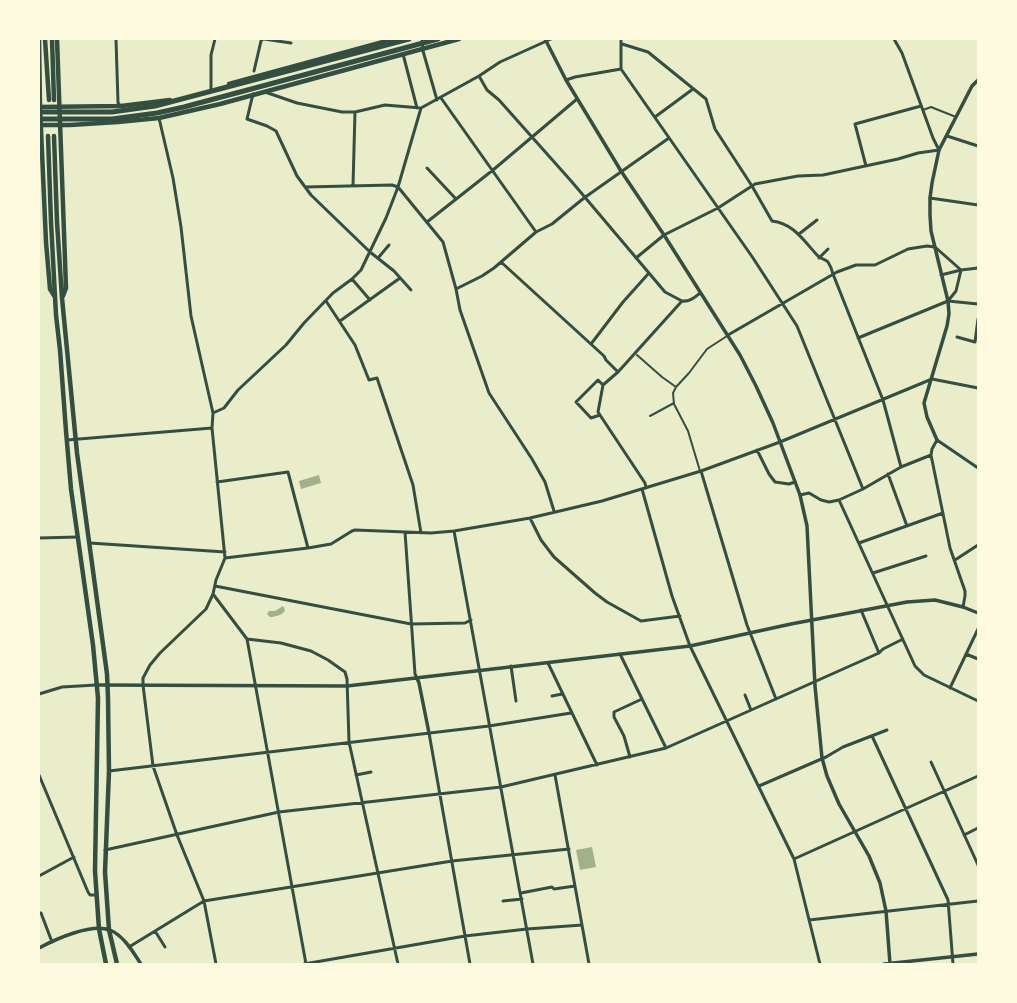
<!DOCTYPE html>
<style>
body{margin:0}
#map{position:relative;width:1017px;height:1003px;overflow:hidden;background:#e9edc9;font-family:Poppins,sans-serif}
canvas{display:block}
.frame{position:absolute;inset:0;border:40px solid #fefae0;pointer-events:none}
</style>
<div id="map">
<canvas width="1017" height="1003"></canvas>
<div class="frame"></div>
</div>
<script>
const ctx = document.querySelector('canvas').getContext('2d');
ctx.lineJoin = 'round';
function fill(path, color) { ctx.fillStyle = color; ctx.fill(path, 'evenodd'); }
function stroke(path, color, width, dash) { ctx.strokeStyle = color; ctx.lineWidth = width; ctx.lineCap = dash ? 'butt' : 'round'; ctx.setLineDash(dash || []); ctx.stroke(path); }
const water = new Path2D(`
 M319 475 321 483 301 489 299 481Z
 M283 606 285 610C283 615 275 617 270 617L267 614 269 611H275Z
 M592 847 596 867 580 870 576 850Z`);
const pedestrian = new Path2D(`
 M923 110 931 107 956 117
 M637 355 662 377 676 387
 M650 416 674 403
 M700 471 688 431 674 404 673 393 676 387 689 373 707 349 727 336`);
const minor = new Path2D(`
 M116 39 118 103 121 106
 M264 39 291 43
 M422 39 423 51 437 100
 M621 39V69L753 258 797 326 863 489
 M622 44 648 52 706 99 715 129 752 186 772 221C793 223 804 241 817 255 820 259 825 259 828 262 830 265 832 270 833 274L883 400 901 467
 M403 54 417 108
 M254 71 261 41 263 39
 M479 76 487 90 499 100 572 182 665 292 682 301
 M566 80 575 77 621 69
 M211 89V55L215 39
 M265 92 297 103 342 112H355L385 105 421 108 479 76 500 62 551 39
 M253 94 247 119 267 126 276 131 297 176 311 195 370 252 394 271 411 290
 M441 98 536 232
 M655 117 693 89
 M159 118 173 178 181 227 191 316 213 413 212 428 225 558 216 580 213 594 206 609 160 653 150 665 143 678V685L153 766 177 835 204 901 216 964
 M947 136 978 146
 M866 166 855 124 921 106
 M427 168 456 199
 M353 186 355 112
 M305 187 392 185 398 187 443 242 456 289 460 310 489 393 532 459 545 482 554 511
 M930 198 978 205
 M427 222 493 170 577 99
 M799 234 817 220
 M378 258 389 245
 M636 258 664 235 718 208 755 184 798 176 823 175 898 159 918 153 939 150 933 138 902 53 894 39
 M819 258 828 249
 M501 262 604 356 606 360 618 372
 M941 275 961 270 978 268
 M352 279 370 300
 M456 289 482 276 494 268 536 232 552 224 584 198 669 138
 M326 301 355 345 369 380 377 378 413 485 421 533
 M948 301 978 304
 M340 321 400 278
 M728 335 837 272 856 265H875L908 249 927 246 935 247 961 270
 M957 337 975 342 978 319
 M858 338 948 301 956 291 961 270
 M591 344 623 302 649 273
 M213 413 224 408 238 390 286 345 304 323 333 293 352 279 361 270 386 218 398 187 421 108
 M600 415 591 418 576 402 598 380 603 385
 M67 440 212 428
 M757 450 769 474 775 482 789 484 795 482
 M931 455 950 548 965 591V596L963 607
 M701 471 747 625 776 699
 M888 474 907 526
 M217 482 288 472 308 548
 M646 488 645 483 598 412 603 385 618 372 682 301C690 302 695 297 700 293
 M642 489 672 596 690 646 794 859 820 964
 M800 495 809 493 821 500 829 502 839 500 863 489 901 467 931 455 932 449 937 440 978 468
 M839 500 915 666 924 675 978 701
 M530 518 541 540 554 557 595 593 607 602 641 621 680 616
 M454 531 533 964
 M405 532 415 674 417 678
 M39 538 78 537
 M90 543 225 552
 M859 543 943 513
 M225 558 308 548 331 544 352 531 355 530 431 533 454 531 530 518 602 501 701 471 780 442 932 379 978 388
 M955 560 978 545
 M873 573 926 556
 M215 586 411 624 465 623 471 620
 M213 594 247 639 306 964
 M861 610 879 653
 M247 639 281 643 311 651 328 660 345 672 347 679 349 742 398 964
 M620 654 666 748
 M966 654 978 659
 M548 663 597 765
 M511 666 516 701
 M950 688 978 629
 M39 694 62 687 96 685
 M745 695 751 710
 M552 696 562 694
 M429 733 470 964
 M872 736 948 900 953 964
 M630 757 624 736 614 717V712L642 699
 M931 762 978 865
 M109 771 489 726 571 713
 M39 775 88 892 90 895H96
 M356 775 371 772
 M555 775 589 964
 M759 786 826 757 843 747 887 730
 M964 835 978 828
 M105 850 279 812 501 787 666 748 879 653 883 649 903 639
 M794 859 978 776
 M39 876 74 857
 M521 893 552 887 554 889 575 886
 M503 901 522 899
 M41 913 52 942
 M809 920 978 901
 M155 931 165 947
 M129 947 204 901 452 861 569 849
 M304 964 465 936 527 929 582 925`);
const tertiary = new Path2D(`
 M545 39 566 80 621 171 664 235 740 355 756 386 773 423 800 495 807 526 815 686 822 758 827 776 839 804 869 856 880 883 886 911 890 964
 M937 440 927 417 924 403 947 326 949 314 948 301 931 231 930 215V198L932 183 939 150 972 86 978 80
 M417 678 419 683 429 733
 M96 685 347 686 690 646 791 624 907 602 935 600 963 607 978 613
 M39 948C56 939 91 923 110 930 124 936 133 952 141 964
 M884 964 978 954`);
const primary = new Path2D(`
 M39 39 40 107 46 242 50 289 55 297
 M45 39 49 100
 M52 39 54 100
 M57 39 66 288 63 296
 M48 136 51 222 56 315 60 350 66 431 71 489 93 645 98 698 95 871 99 929 106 964
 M54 136 57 222 62 298 77 453 107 674 108 698 109 771 105 872 109 930 117 964`);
const trunk = new Path2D(`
 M229 84 394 39
 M39 107 121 106 170 100
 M39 125H70L118 122 159 118 220 104 459 39`);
const motorway = new Path2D(`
 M39 112H112L155 106 409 39
 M39 119H112L157 113 184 107 438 39`);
fill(water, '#a3b18a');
stroke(pedestrian, '#344e41', 2);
stroke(minor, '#344e41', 3);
stroke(tertiary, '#344e41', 3.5);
stroke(primary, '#344e41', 4.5);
stroke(trunk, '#344e41', 4.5);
stroke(motorway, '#344e41', 5);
</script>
